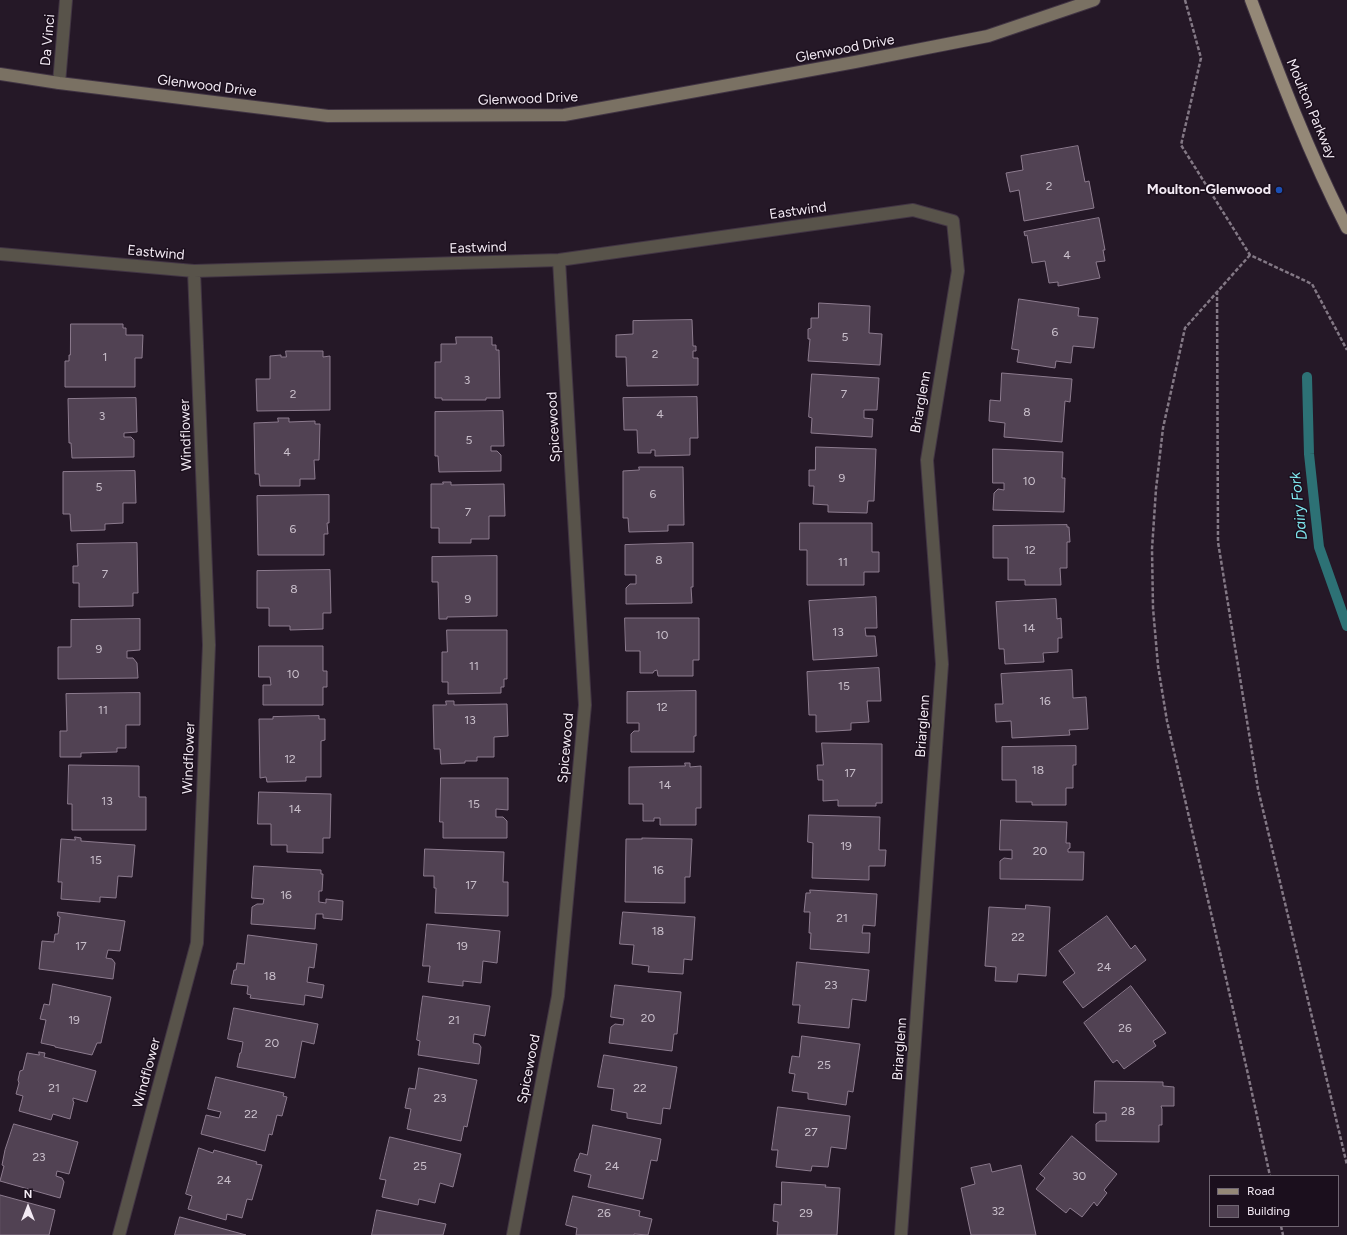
<!DOCTYPE html>
<style>
body{margin:0}
#map{position:relative;width:1347px;height:1235px;overflow:hidden;background:#251827;font-family:Figtree,sans-serif}
canvas{display:block}
.legend{position:absolute;left:1209px;top:1175px;width:130px;height:52px;box-sizing:border-box;background:#1b0f1d;border:1px solid #716773;margin:0;padding:5px 7px;list-style:none;font-size:12px;color:#f3eaf4}
.legend li{display:flex;align-items:center;gap:8px;height:20px}
.legend b{width:20px;border:1px solid #716773}
.north{position:absolute;left:8px;top:1187px;width:40px;height:40px;-webkit-text-stroke:3px #1b0f1d;paint-order:stroke;rotate:0deg;font-size:11px;font-weight:700;line-height:16px;text-align:center;color:#f3eaf4}
.north::after{content:'';display:block;margin:auto;width:14px;height:18px;background:#f3eaf4;clip-path:polygon(50% 0,100% 100%,50% 72%,0 100%)}
</style>
<div id="map">
<canvas width="1347" height="1235"></canvas>
<ul class="legend">
<li><b style="height:5px;background:#948877"></b>Road</li>
<li><b style="height:11px;background:#514253"></b>Building</li>
</ul>
<div class="north">N</div>
</div>
<script>
const ctx = document.querySelector('canvas').getContext('2d');
ctx.lineJoin = 'round';
function stroke(path, color, width, dash) { ctx.strokeStyle = color; ctx.lineWidth = width; ctx.lineCap = dash ? 'butt' : 'round'; ctx.setLineDash(dash || []); ctx.stroke(path); }
function fill(path, color) { ctx.fillStyle = color; ctx.fill(path, 'evenodd'); }
function label(font, color, halo, rows, align = 'center') {
  ctx.font = font + ' Figtree,sans-serif'; ctx.lineWidth = 3; ctx.setLineDash([]); ctx.textBaseline = 'middle'; ctx.strokeStyle = halo; ctx.fillStyle = color; for (const [text, x, y, turn = 0] of rows) {
    ctx.save(); ctx.translate(x, y); ctx.rotate((+turn || 0) * Math.PI / 180); ctx.textAlign = isNaN(turn) ? turn : align; if (halo) ctx.strokeText(text, 0, 0); ctx.fillText(text, 0, 0); ctx.restore();
  }
}
const stream = new Path2D(`
 M1307 377 1309 454 1319 547 1347 626`);
const building = new Path2D(`
 M1078 146 1085 182 1089 181 1094 208 1024 221 1019 190 1010 192 1006 173 1023 170 1021 156Z
 M1099 218 1105 250H1103L1105 261 1096 262 1100 278 1058 286V282L1049 283 1045 261 1032 263 1027 235 1025 236 1024 232Z
 M1019 299 1079 308 1078 316 1098 318 1094 348 1073 346 1071 363 1056 361 1055 368 1017 362 1019 350 1012 349Z
 M819 303 870 306 869 333 882 334 880 365 808 361 810 339H808V329L811 328V318H818Z
 M692 320 693 346H696V351H693V358H698V385L627 386 626 357H616V335L633 334V321Z
 M71 324H123V328H126V335H143L142 358H135V387H65V361H69V355H70Z
 M456 337H492V345H496V350H499L500 398H486V400H442V398H435V362H441V344H456Z
 M286 351H323V357L330 356V410L257 411 256 379H270V356L281 355V357H286Z
 M1002 373 1072 379 1070 402 1065 401 1062 442 1004 437 1005 423 989 421 990 400 1000 401Z
 M812 374 879 378 877 410H864V418L873 419 872 437 811 433 812 418 809 417Z
 M697 397 698 438H690V455L655 456V450H651V453H638L637 430H624L623 398Z
 M136 398 137 432 124 433V437H131L134 440V457L72 458 71 443H69L68 399Z
 M503 411 504 446H491V451H497L501 455V471L439 472 438 456H435V412Z
 M278 418H289V422L315 421V424H320L319 460H314L315 479H300V486H260L259 474H255L254 423 278 422Z
 M816 447 876 449 874 501H868L867 513 828 512V505L813 504 814 486H809V470H815Z
 M993 449 1063 452 1062 478H1065L1064 512 993 510 994 493 998 489 1004 490V483H993Z
 M639 467H683L684 525H668V531L629 532 628 518H623V471L639 470Z
 M135 471 136 503H123V523L105 524V530L71 531 70 514H63V472Z
 M443 482H451V485L504 484 505 516H489V539H471V543H439V528H431V484H443Z
 M329 495V523H327L328 534H324V555H258L257 496Z
 M800 523H872V552H879V572H864V585H807V550H800Z
 M1067 525V527H1069L1070 542H1067V568H1060L1061 585H1025V580H1008V558H993V526Z
 M137 543 138 593H133V606L79 607V583H73V566H78L77 544Z
 M693 543V587H691L692 603 626 604V588L630 584H636V575H625V545Z
 M497 556V616L447 617V619H439L438 582H432V557Z
 M330 570 331 613H323V629L290 630V626H269V608H257V571Z
 M876 597 877 628H865L866 636H875L877 656 813 660 809 601Z
 M1056 599 1057 619 1061 618 1062 638H1058V652L1043 653 1044 662 1005 664 1004 649H999L996 602Z
 M625 618H699V660H693V676H658L657 670 654 671 653 673H640V651H626Z
 M140 619V650L127 651V658H133L137 663 138 678 58 679V647H71V620Z
 M447 630H507V679H504V687H501V693L448 694V682H442V652H447Z
 M259 646H323V671H327V687H323V705H263V685H271L270 677H259Z
 M879 668 881 701H867L869 722 851 723V730L816 732V715H809L807 672Z
 M1072 670 1073 698 1086 697 1088 729 1069 730 1070 735 1012 738 1011 721 996 722 995 704H1003L1001 674Z
 M696 691V736H694V752H631V734L634 731H639V723H627V692Z
 M140 693V725H126V748H117V752L81 753V757H60V731H67L66 694Z
 M446 701H454V705L507 704 508 736 494 737V757H477V761H465V763L441 764 440 749H434L433 705H446Z
 M319 716V719H325V740L321 741V777H306V781L267 782 266 777 260 778 259 719H273V717Z
 M822 743 882 744V803H876V806H838V800L823 801V780H818L817 765H823Z
 M1076 746V765H1073V788H1066V805H1032V802H1016V780H1002V747Z
 M685 763H690V767L701 766V808H696V825H660V818H654V821H643V804H629V767L685 766Z
 M69 765 139 766V797H146V830H72V804H68Z
 M441 778H508V810L496 809V817H503L507 821V838H443V822H440Z
 M259 792 331 794 330 838H323V853L287 852V845H271V824H258Z
 M809 815 880 817 879 850H886L885 866H869V880L812 878 813 843 808 842Z
 M1001 820 1067 822 1066 843H1070V848L1068 849V852H1084L1083 880 1000 879V861L1004 858 1012 859V850H1000Z
 M75 837 81 838V841L135 845 132 877 118 876 116 898 100 897V902L61 899 62 882H58L61 839 75 840Z
 M642 838 692 839 690 877H685V903L625 902 626 839H642Z
 M425 849 504 852 503 882H508V916L435 913 436 888H434V876H424Z
 M254 866 321 870V874H323L322 891H319V902L326 903V899L343 901 342 920 323 918V914H316L315 929 251 924 252 907 257 904H263L264 899 252 898Z
 M810 890 877 894 875 926 863 925 862 933H870L869 953 810 949 811 933H809L810 912H804L806 893H810Z
 M1026 905 1050 907 1046 976 1018 974 1017 982 995 981 996 967 985 966 989 907 1025 909Z
 M58 912 125 921 120 951 108 950 106 958 112 959 115 963 113 979 39 969 42 941 54 942 55 934H58L60 917 58 916Z
 M623 912 695 917 692 960 684 959 683 974 648 972 649 966 632 964 634 945 620 944Z
 M1107 916 1131 949 1135 945 1146 960 1083 1008 1063 982 1075 973 1059 951Z
 M427 924 500 931 497 963 483 961 481 983 463 981V986L428 982 430 966H423Z
 M248 935 317 944 314 968 309 967 307 982 324 985 322 998 305 995 304 1005 250 998 251 995 247 994 248 986 231 984 234 970H236L237 963 244 964Z
 M797 962 869 970 866 1001 852 999 849 1028 798 1023 800 1005H793Z
 M53 984 111 997 101 1043H97L92 1055 55 1047V1046L41 1043 46 1020 40 1019 44 1004 49 1005Z
 M615 985 681 992 677 1034H674L672 1051 609 1043 611 1027 615 1024 623 1025 624 1019 611 1017Z
 M1131 986 1166 1033 1153 1041 1156 1046 1124 1069 1117 1060 1113 1063 1084 1023Z
 M423 996 490 1006 485 1036 474 1034 473 1043 479 1044 481 1047 479 1064 418 1055 420 1041 417 1040Z
 M234 1008 318 1024 314 1044 302 1041 295 1078 237 1067 240 1053H241L243 1042 228 1039Z
 M802 1036 860 1044 853 1092 848 1091 846 1105 808 1099V1093L792 1091 795 1074 789 1073 792 1056 799 1057Z
 M39 1052 45 1053 44 1057 96 1071 87 1102 73 1098V1101L74 1102 70 1119 53 1114 51 1120 19 1111 23 1096 16 1094 19 1083 18 1080 20 1071 23 1070 27 1053 39 1055Z
 M604 1055 677 1067 670 1109 663 1108 661 1124 627 1118V1113L611 1110 614 1089 598 1087Z
 M419 1068 477 1080 467 1127 464 1126 461 1141 407 1129 411 1109 405 1108 409 1088 415 1089Z
 M216 1077 284 1093 283 1096 287 1097 282 1116 277 1115 272 1135 269 1134 265 1151 201 1134 206 1115 219 1118 221 1112 208 1109Z
 M1095 1081 1163 1082V1086L1174 1087V1106H1161L1162 1109V1125H1159V1142L1096 1141V1124L1100 1121H1106V1113H1094Z
 M778 1107 850 1116 846 1149 831 1147 828 1167 812 1166 811 1171 776 1167 778 1150H772Z
 M14 1124 78 1142 69 1174 57 1171 56 1176 62 1178 64 1182 60 1198 0 1181 4 1166 2 1165 5 1150Z
 M593 1125 661 1139 657 1161 651 1160 643 1199 588 1187 591 1175 574 1171 577 1159H578L580 1153 587 1155Z
 M1072 1136 1117 1174 1104 1190 1107 1193 1097 1206 1094 1202 1082 1217 1070 1208 1066 1213 1036 1189 1045 1178 1040 1174Z
 M390 1137 461 1154 453 1187 440 1183 435 1203 419 1199 418 1205 382 1197 386 1180 380 1179Z
 M199 1148 213 1153 214 1150 257 1162 256 1164 262 1165 252 1200 247 1199 242 1218 227 1214 226 1220 188 1209 192 1196 186 1194Z
 M990 1164 992 1172 1021 1165 1036 1235H971L961 1188 975 1184 971 1168Z
 M782 1182 826 1185 825 1187 840 1188 837 1235H777L778 1222 773 1221 774 1204 781 1205Z
 M0 1195 55 1210 49 1235H0Z
 M573 1196 640 1211 639 1216 652 1219 648 1235 634 1234V1235H576L577 1228 566 1225Z
 M377 1210 446 1224 443 1235H372Z
 M180 1217 246 1235H175Z`);
const path = new Path2D(`
 M1185 0 1201 58 1181 145 1250 255 1312 284 1347 350
 M1250 255 1185 328 1163 428 1156 489 1152 549 1153 608 1158 666 1167 721 1247 1070 1270 1176
 M1217 291 1218 542 1258 789 1347 1165
 M1281 1226 1283 1235`);
const minor = new Path2D(`
 M59 83 66 0
 M0 254 194 271 559 260 913 210 953 221 958 271 927 460 942 664 901 1235
 M119 1235 197 943 209 645 194 271
 M513 1235 558 996 585 705 559 260`);
const secondary = new Path2D(`
 M0 74 59 83 328 116 564 115 855 62 988 36 1094 0`);
const primary = new Path2D(`
 M1251 0C1280 77 1309 154 1347 228`);
const markers = [
 [1279,190,4,"#1a4fb4"]
];
const numberNames = [
 ["2",1049,186],
 ["4",1067,255],
 ["6",1055,332],
 ["5",845,337],
 ["2",655,354],
 ["1",105,357],
 ["3",467,380],
 ["2",293,394],
 ["7",844,394],
 ["8",1027,412],
 ["4",660,414],
 ["3",102,416],
 ["5",469,440],
 ["4",287,452],
 ["9",842,478],
 ["10",1029,481],
 ["5",99,487],
 ["6",653,494],
 ["7",468,512],
 ["6",293,529],
 ["12",1030,550],
 ["8",659,560],
 ["11",843,562],
 ["7",105,574],
 ["8",294,589],
 ["9",468,599],
 ["14",1029,628],
 ["13",838,632],
 ["10",662,635],
 ["9",99,649],
 ["11",474,666],
 ["10",293,674],
 ["15",844,686],
 ["16",1045,701],
 ["12",662,707],
 ["11",103,710],
 ["13",470,720],
 ["12",290,759],
 ["18",1038,770],
 ["17",850,773],
 ["14",665,785],
 ["13",107,801],
 ["15",474,804],
 ["14",295,809],
 ["19",846,846],
 ["20",1040,851],
 ["15",96,860],
 ["16",658,870],
 ["17",471,885],
 ["16",286,895],
 ["21",842,918],
 ["18",658,931],
 ["22",1018,937],
 ["17",81,946],
 ["19",462,946],
 ["24",1104,967],
 ["18",270,976],
 ["23",831,985],
 ["20",648,1018],
 ["19",74,1020],
 ["21",454,1020],
 ["26",1125,1028],
 ["20",272,1043],
 ["25",824,1065],
 ["21",54,1088],
 ["22",640,1088],
 ["23",440,1098],
 ["28",1128,1111],
 ["22",251,1114],
 ["27",811,1132],
 ["23",39,1157],
 ["25",420,1166],
 ["24",612,1166],
 ["30",1079,1176],
 ["24",224,1180],
 ["32",998,1211],
 ["26",604,1213],
 ["29",806,1213]
];
const streetNames = [
 ["Da Vinci",48,40,-85],
 ["Glenwood Drive",845,49,-11],
 ["Glenwood Drive",207,86,7],
 ["Glenwood Drive",528,99,-2],
 ["Moulton Parkway",1311,109,67],
 ["Eastwind",798,211,-8],
 ["Eastwind",478,248,-2],
 ["Eastwind",156,253,5],
 ["Briarglenn",921,402,-80],
 ["Spicewood",554,427,-93],
 ["Windflower",186,435,-92],
 ["Briarglenn",923,726,-86],
 ["Spicewood",566,748,-85],
 ["Windflower",189,758,-88],
 ["Briarglenn",900,1049,-86],
 ["Spicewood",529,1069,-79],
 ["Windflower",147,1073,-75]
];
const poiNames = [
 ["Moulton-Glenwood",1271,190]
];
const waterNames = [
 ["Dairy Fork",1299,506,-96]
];
stroke(stream, '#2d7175', 10);
fill(building, '#514253');
stroke(building, '#8c7b8e', 1);
stroke(minor, '#423544', 14);
stroke(secondary, '#423544', 14);
stroke(primary, '#423544', 14);
stroke(path, '#837885', 2.5, [4, 2]);
stroke(minor, '#58534a', 12);
stroke(secondary, '#7a7163', 12);
stroke(primary, '#948877', 12);
for (const [x, y, r, color] of markers) { const dot = new Path2D(); dot.arc(x, y, r, 0, 2 * Math.PI); ctx.fillStyle = color; ctx.fill(dot); stroke(dot, '#1b0f1d', 1.5); }
label('12px', '#cac0cc', null, numberNames);
label('14px', '#f3eaf4', '#1b0f1d', streetNames);
label('bold 14px', '#f3eaf4', '#1b0f1d', poiNames, 'right');
label('italic 15px', '#80e9f0', '#1b0f1d', waterNames);
</script>
